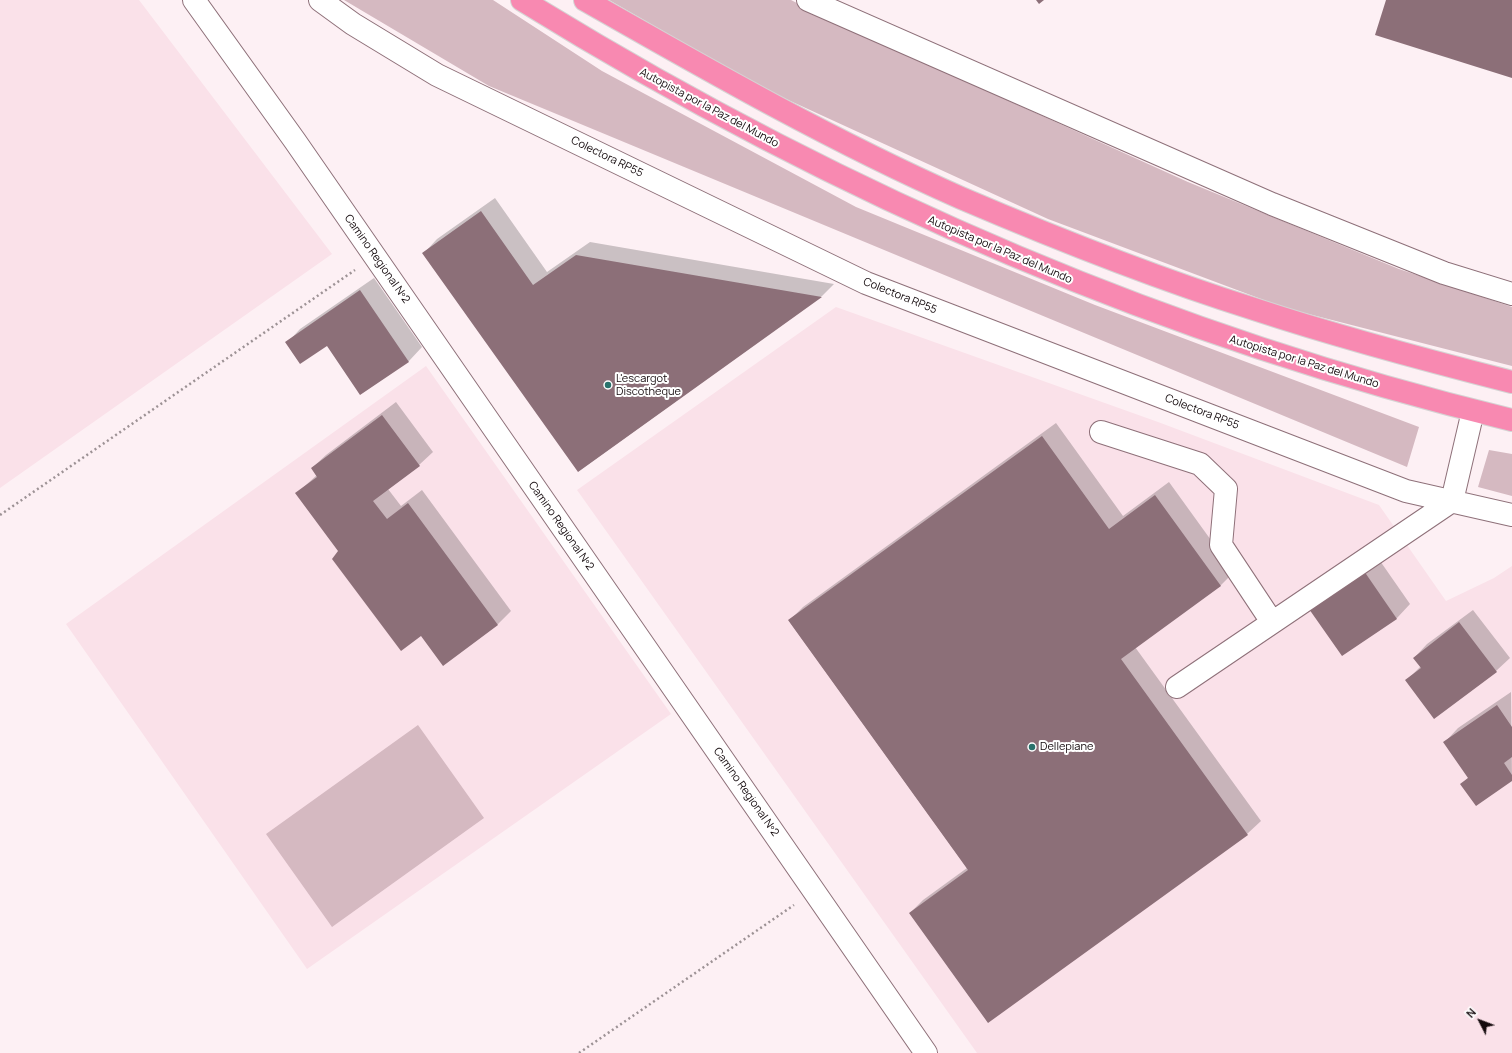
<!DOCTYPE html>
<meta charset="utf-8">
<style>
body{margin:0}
#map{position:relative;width:1512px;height:1053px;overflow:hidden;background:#fdf0f4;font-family:Manrope,sans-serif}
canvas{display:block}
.north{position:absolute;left:1460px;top:1001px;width:40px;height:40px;-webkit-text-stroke:3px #fff;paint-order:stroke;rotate:312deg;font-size:11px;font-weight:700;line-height:16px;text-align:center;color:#140a0d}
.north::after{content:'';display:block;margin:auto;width:14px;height:18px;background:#140a0d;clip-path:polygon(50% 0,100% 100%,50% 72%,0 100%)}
</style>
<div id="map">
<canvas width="1512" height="1053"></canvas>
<div class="north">N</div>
</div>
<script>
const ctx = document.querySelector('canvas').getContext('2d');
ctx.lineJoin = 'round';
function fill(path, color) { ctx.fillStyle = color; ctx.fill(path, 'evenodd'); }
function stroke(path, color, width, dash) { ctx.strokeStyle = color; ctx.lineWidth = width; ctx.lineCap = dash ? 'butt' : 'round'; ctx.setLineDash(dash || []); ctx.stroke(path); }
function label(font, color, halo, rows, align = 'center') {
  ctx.font = font + ' Manrope,sans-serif'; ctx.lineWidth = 4; ctx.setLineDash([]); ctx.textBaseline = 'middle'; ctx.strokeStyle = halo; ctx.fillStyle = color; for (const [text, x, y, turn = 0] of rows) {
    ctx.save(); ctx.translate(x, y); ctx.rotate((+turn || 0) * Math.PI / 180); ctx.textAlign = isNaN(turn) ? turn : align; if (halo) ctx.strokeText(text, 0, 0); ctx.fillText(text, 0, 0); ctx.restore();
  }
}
const built = new Path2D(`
 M0 0H139L332 254 0 488Z
 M836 307 1158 422 1379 505 1446 601 1494 578 1512 566V1053H977L577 490Z
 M426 366 671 714 307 969 66 624Z`);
const green = new Path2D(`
 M344 0H493L602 71 856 207 1095 305 1419 427 1407 467 489 86Z
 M609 0H791L826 18 1188 182 1399 269 1512 307V366L1285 308 1048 219 762 88Z
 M1489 450 1512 454V496L1478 487Z
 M418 725 484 818 332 927 266 834Z`);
const shadow = new Path2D(`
 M495 198 547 272 590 242 834 284 822 296 579 471 424 253 437 239Z
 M374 278 422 347 409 361 361 394 327 345 287 343 300 329Z
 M396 402 433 452 419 465 388 489 401 506 422 490 511 611 498 624 444 664 421 634 340 551 297 493 317 475 312 468 326 455Z
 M1056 423 1123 516 1169 482 1234 572 1220 586 1135 647 1261 821 1247 834 988 1022 910 913 923 900 967 868 789 621 803 607Z
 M1378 558 1410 604 1397 618 1342 655 1311 609Z
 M1473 610 1510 658 1496 671 1406 681 1421 666 1414 658 1427 644Z
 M1511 692 1512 780 1462 784 1469 777 1445 742 1458 728Z`);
const building = new Path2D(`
 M1036 0H1044L1039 4Z
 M1386 0H1512V78L1375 35Z
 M481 211 533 285 576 255 822 297 578 472 422 253Z
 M360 290 409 362 360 395 327 346 300 364 285 342Z
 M382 415 420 466 373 501 387 519 408 503 498 625 443 666 421 636 401 651 332 559 338 551 295 493 317 477 311 468Z
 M1042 436 1109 529 1155 495 1221 586 1121 659 1248 835 988 1023 909 913 968 870 788 620Z
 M1364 571 1397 619 1342 656 1309 609Z
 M1459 622 1497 672 1434 719 1405 680 1421 668 1413 658Z
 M1497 705 1512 727V757L1504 763 1512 775V781L1476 806 1460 784 1468 778 1443 742Z`);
const path = new Path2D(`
 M0 515 355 270
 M579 1053 794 905`);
const minor = new Path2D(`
 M194 0 295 141 926 1053
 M320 0 353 24 437 75 866 283 1406 491 1512 515
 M808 0 1272 204 1444 273 1512 294
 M1101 432 1200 464 1226 489 1221 545 1272 622
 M1177 687 1452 501 1473 411`);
const highway = new Path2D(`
 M522 0C831 191 1158 335 1512 420
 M585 0C708 70 832 141 961 198 1057 239 1155 278 1254 309 1339 337 1425 360 1512 382`);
const markers = [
 [608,385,4,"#29726c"],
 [1032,747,4,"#29726c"]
];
const streetNames = [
 ["Autopista por la Paz del Mundo",709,108,28],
 ["Colectora RP55",607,157,26],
 ["Autopista por la Paz del Mundo",1000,250,23],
 ["Camino Regional Nº2",377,259,55],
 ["Colectora RP55",900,296,22],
 ["Autopista por la Paz del Mundo",1304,362,17],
 ["Colectora RP55",1202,412,21],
 ["Camino Regional Nº2",561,526,55],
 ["Camino Regional Nº2",746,792,55]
];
const poiNames = [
 ["L'escargot",616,379],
 ["Discotheque",616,392],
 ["Dellepiane",1040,747]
];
fill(built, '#fae1e9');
fill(green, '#d5b9c1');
fill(shadow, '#0003');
fill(building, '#8c6f78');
stroke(minor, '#8e7079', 24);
stroke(highway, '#d5d3d3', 24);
stroke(path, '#9d9295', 2.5, [2, 3]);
stroke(minor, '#fff', 22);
stroke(highway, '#f889b1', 22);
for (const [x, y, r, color] of markers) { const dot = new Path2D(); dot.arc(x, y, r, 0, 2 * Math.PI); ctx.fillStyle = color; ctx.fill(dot); stroke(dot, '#fff', 1.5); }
label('11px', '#140a0d', '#fff', streetNames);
label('11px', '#140a0d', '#fff', poiNames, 'left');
</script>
